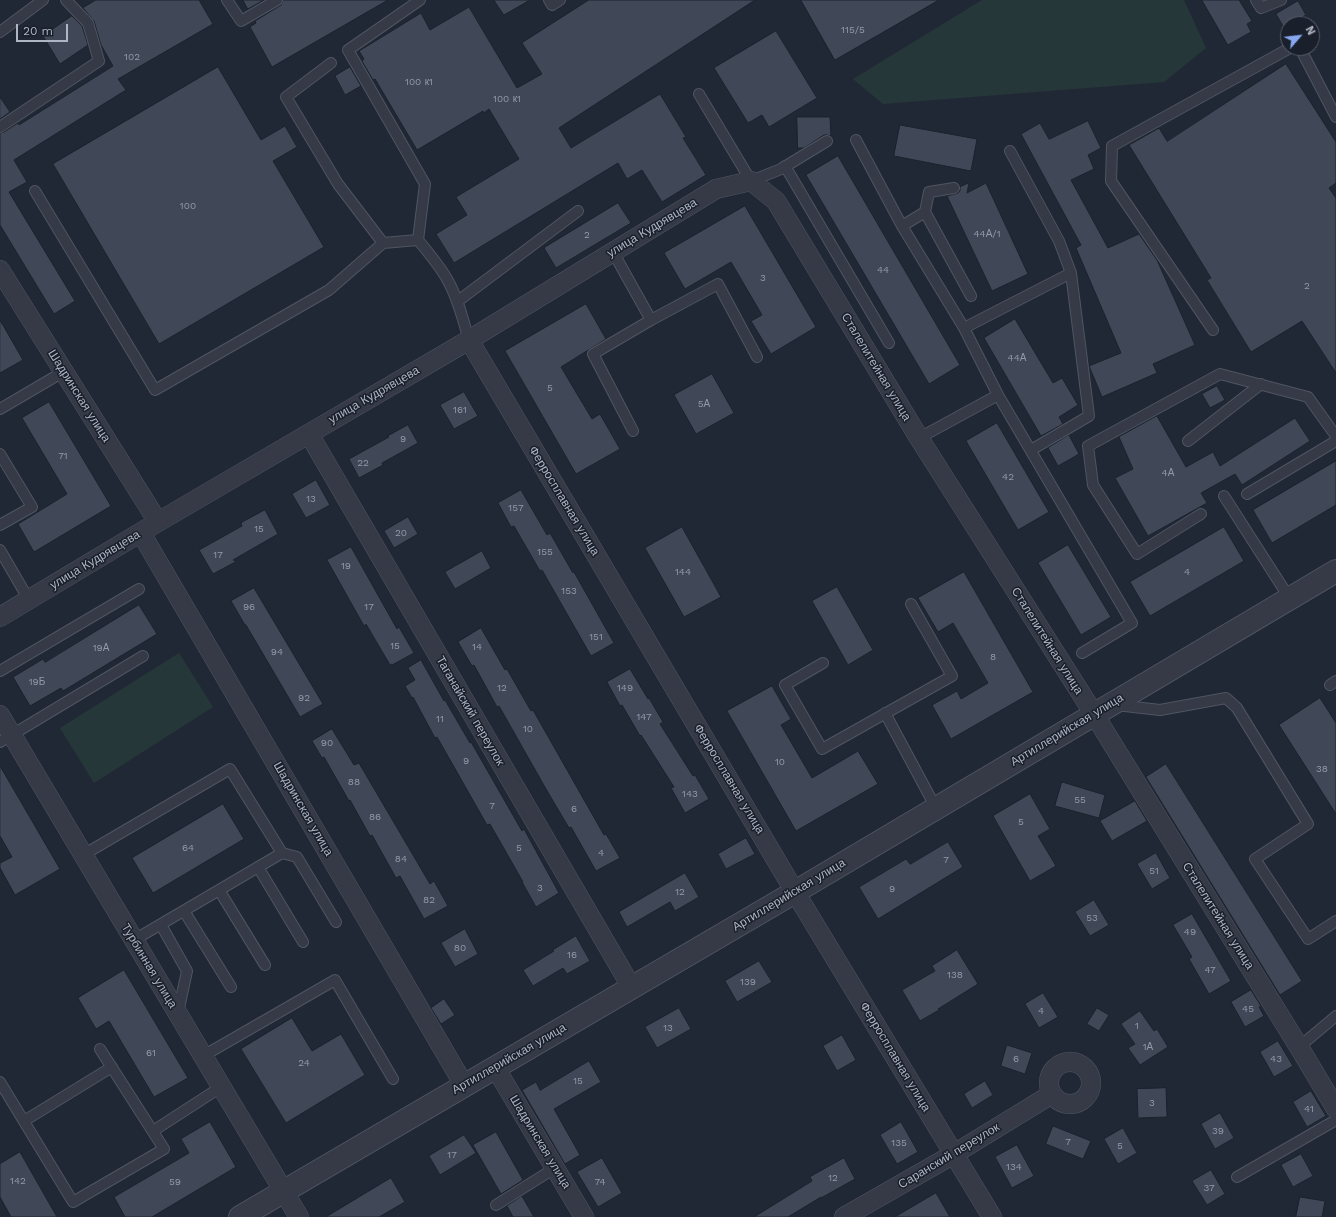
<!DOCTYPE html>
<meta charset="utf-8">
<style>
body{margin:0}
#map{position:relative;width:1336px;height:1217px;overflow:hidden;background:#212835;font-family:"Work Sans",sans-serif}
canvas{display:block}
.north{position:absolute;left:1280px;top:16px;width:40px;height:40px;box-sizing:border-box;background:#1a202b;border:1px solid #565c68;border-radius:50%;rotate:62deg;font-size:11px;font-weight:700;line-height:16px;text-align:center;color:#afb5c3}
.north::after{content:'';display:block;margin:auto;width:14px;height:18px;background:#87a7f0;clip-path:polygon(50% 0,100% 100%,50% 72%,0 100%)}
.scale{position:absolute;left:16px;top:24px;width:52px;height:18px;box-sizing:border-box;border:2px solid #afb5c3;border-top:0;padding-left:5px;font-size:12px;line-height:14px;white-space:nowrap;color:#afb5c3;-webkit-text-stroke:3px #1a202b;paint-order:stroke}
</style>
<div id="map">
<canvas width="1336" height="1217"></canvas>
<div class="north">N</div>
<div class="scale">20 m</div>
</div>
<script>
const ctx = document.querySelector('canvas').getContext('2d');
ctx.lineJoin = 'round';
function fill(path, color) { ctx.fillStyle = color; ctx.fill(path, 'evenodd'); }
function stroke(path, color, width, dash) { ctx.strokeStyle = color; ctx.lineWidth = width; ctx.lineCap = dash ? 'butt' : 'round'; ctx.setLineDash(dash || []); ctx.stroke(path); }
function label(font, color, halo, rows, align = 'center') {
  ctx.font = font + ' "Work Sans",sans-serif'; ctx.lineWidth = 3; ctx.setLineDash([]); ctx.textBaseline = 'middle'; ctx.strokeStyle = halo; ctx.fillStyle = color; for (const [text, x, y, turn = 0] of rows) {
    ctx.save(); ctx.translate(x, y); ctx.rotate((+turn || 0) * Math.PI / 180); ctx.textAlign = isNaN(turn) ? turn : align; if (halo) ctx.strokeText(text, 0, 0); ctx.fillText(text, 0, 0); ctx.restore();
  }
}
const green = new Path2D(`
 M982 0H1184L1206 48 1164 82 883 104 853 79Z
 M179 653 213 707 94 783 60 728Z`);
const building = new Path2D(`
 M96 0H199L213 24 118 79 126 90 14 160 27 182 9 192 75 301 54 314 0 225V133L4 132 18 123 19 125 113 66 101 45 94 21 83 8Z
 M243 0H264L248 9Z
 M283 0H388L272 67 250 27 256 23 255 21 281 5Z
 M494 0H530L504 15Z
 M589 0H755L559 128 571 148 660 94 686 137 683 138 706 175 662 202 642 170 627 179 618 163 454 263 436 234 467 215 456 197 519 159 489 109 484 113 483 111 417 150 375 79 373 80 362 61 364 59 359 51 421 13 430 30 469 7 517 88 542 74 522 43Z
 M801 0H939L835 60Z
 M1202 0H1239L1252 21 1247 24 1251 32 1228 45Z
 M1298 1 1306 15 1290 24H1288V25L1284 28 1276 14Z
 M72 16 82 26 88 45 60 64 43 36Z
 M776 31 817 98 769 127 762 115 748 123 714 68Z
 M1286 64 1336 142V183L1329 188 1336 198V373L1302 321 1251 352 1207 280 1211 278 1129 145 1159 128 1167 141Z
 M218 67 261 140 285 126 297 147 273 161 324 247 159 344 53 164Z
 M350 67 361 86 345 95 335 76Z
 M0 97 10 112 0 119Z
 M797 117H830L831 136 827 135H824L804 148H798Z
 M1088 121 1101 148 1088 155 1094 169 1071 180 1108 248 1139 234 1157 260 1195 345 1153 364 1157 373 1102 397 1089 366 1121 353 1076 248 1081 245 1021 134 1040 123 1049 139Z
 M900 125 977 139 971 171 894 156Z
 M838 156 960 365 929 384 806 175Z
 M969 183 967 193 986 183 1028 274 992 291 947 196 958 193 960 191V187Z
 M618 203 631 223 556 268 544 248Z
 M745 206 816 327 771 354 751 321 762 315 731 262 685 289 664 253Z
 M586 304 606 339 561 367 592 419 600 414 620 449 576 474 505 351Z
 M1015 319 1053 383 1062 378 1078 405 1059 417 1063 424 1041 436 984 338Z
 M0 320 23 360 0 373Z
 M712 374 734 413 696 434 674 395Z
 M1217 386 1225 400 1210 408 1202 394Z
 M464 392 478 416 454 429 440 405Z
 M49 402 111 506 34 552 18 524 67 494 22 418Z
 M1157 416 1186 467 1213 452 1220 466 1295 418 1310 441 1242 485 1235 474 1201 493 1207 503 1148 536 1115 478 1133 469 1119 437Z
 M997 423 1049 512 1018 530 966 441Z
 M408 425 418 443 382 463 383 465 359 478 349 459 389 437 388 436Z
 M1069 435 1079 454 1058 466 1048 448Z
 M1336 461V505L1272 543 1253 510Z
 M316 480 330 505 306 518 292 494Z
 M521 490 547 535 550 533 573 573 574 572 614 643 591 656 542 570 540 571 514 526 511 527 498 503Z
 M265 510 278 534 233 560 237 561 213 574 199 550 242 526 241 523Z
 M408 517 418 534 394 548 384 531Z
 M682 527 721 597 684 617 645 548Z
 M1224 527 1244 561 1150 616 1130 582Z
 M1068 545 1111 617 1081 635 1038 563Z
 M351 547 397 629 399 627 414 653 392 665V664L390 665 366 624 364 626 327 560Z
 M482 551 491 568 455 589 445 572Z
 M964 572 1033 692 951 739 932 705 957 691 961 699 988 683 953 623 938 632 918 598Z
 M837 587 873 650 848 665 812 601Z
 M254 588 323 704 300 717 246 625H245L231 601Z
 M139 605 157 634 63 691 61 688 30 706 13 677 43 659 45 662Z
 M481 628 505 670 507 669 531 711 533 710 604 835 606 834 620 858 596 871 571 827 569 828 546 789 499 706 497 707 474 665 472 666 458 642Z
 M421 660 444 701 445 700 470 743 471 742 522 831 524 829 559 893 536 907 522 882H523L490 824 487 825 437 737 435 738 413 697 412 698 405 686 415 680 408 668Z
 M630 669 648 699 649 698 663 722 660 724 693 776 695 775 709 799 685 813 671 788 674 787 641 735 640 736 622 705 620 706 607 682Z
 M772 686 791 719 781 725 812 778 858 751 878 784 796 831 727 711Z
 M1320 698 1336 723V814L1279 725Z
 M332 729 354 765 359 763 430 884 434 881 448 906 424 919 400 876 396 878 372 835 370 836 350 800 349 801 324 757 322 758 312 741Z
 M1166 764 1302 981 1280 995 1146 777Z
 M0 766 60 869 15 895 0 868V863L12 857 0 836Z
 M1062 782 1105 795 1099 818 1055 806Z
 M1030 794 1050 829 1038 836 1056 866 1030 881 993 816Z
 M1135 801 1147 821 1112 841 1100 821Z
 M223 804 244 839 153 893 132 858Z
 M746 838 755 854 726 869 718 854Z
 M948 842 963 867 878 919 859 887 906 859 910 864Z
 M1156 853 1170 878 1152 889 1137 864Z
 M685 873 699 897 675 911 670 902 627 927 619 912Z
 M1094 900 1109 925 1090 936 1075 912Z
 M1192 914 1231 981 1209 994 1189 959 1192 957 1173 925Z
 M465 929 478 954 455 967 441 943Z
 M576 936 590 961 567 974 563 968 533 986 523 970 554 951 553 950Z
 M957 950 978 984 938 1009 939 1010 920 1021 902 990 935 971 932 966Z
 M759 961 772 982 737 1002 725 981Z
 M124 970 188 1078 154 1097 109 1021 96 1029 78 998Z
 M1251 990 1261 1006 1259 1007 1264 1016 1245 1027 1231 1002Z
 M1043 993 1058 1017 1039 1028 1025 1004Z
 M444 999 455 1015 441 1024 431 1008Z
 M679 1008 691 1029 657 1048 645 1027Z
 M1097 1008 1109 1015 1099 1031 1087 1024Z
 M1140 1011 1154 1031 1157 1029 1168 1047 1140 1065 1128 1048 1135 1044 1121 1024Z
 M292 1018 312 1051 341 1034 365 1075 286 1123 241 1049Z
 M842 1035 856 1060 837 1071 823 1046Z
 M1278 1041 1293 1066 1274 1077 1260 1052Z
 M1007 1045 1032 1053 1025 1074 1001 1066Z
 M589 1061 601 1082 554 1109 580 1155 565 1164 522 1090 536 1082 540 1090Z
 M985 1081 993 1095 972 1108 964 1094Z
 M1166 1088 1167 1117 1138 1118 1137 1089Z
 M1311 1091 1326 1116 1307 1127 1293 1102Z
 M1220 1113 1234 1138 1215 1149 1201 1124Z
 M210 1122 236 1167 152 1217H125L114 1197 189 1153 181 1139Z
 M901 1122 918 1152 897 1164 880 1135Z
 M1053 1126 1091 1141 1083 1159 1046 1144Z
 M1123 1128 1137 1153 1118 1164 1104 1139Z
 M496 1132 523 1180 501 1194 473 1145Z
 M464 1135 476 1153 440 1175 429 1156Z
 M1017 1145 1034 1176 1012 1188 995 1157Z
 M20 1152 57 1217H11L0 1197V1164Z
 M1301 1154 1313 1176 1293 1187 1281 1165Z
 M602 1158 622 1193 598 1207 577 1172Z
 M844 1158 855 1179 821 1198V1197L788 1217H754L812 1181 810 1177Z
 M1211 1170 1225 1194 1207 1205 1192 1181Z
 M391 1178 405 1202 379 1217H326Z
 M936 1193 950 1217H895Z
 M522 1196 534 1217H513L507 1206Z
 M1300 1197 1325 1201 1322 1217H1296Z`);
const service = new Path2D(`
 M227 0 241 21 277 0
 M549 0 552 5 560 0
 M1256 0 1261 8 1281 0
 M0 32 43 0
 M1300 48 1336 117
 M331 63 286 97 338 184 383 243
 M699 94 751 181 781 169 827 141
 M0 127 99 61 88 23 66 0
 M856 140 902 226 964 328 998 395 1132 623 1082 653
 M1010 151 1059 241 1071 273 1089 416 1031 450
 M785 166 889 343
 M954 188 929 192 925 212 971 296
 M35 191 155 390 329 290 383 243 418 240C428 252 439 265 447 279 458 298 463 320 469 340
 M902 226 925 212
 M418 240 425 184 348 50 420 0
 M613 252 651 320
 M458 301 578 211
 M964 328 1071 273
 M1213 330 1111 181 1112 146 1290 48
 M0 409 63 372
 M633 431 593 354 651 320 718 284 757 357
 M919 438 998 395
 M1188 441 1261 384
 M0 454 32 507 0 525
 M1247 494 1336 441
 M1224 496 1290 599
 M1201 514 1137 554 1093 485 1088 446 1220 374 1308 397 1336 436
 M0 550 29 600
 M823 663 785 685 822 749 952 676 911 604
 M0 671 139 589
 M1330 685 1336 681
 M1116 705 1160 710 1226 698 1237 708 1308 824 1255 859 1308 939 1336 921
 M885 713 936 808
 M0 742 143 656
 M282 853 297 857 336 922
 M83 855 230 769 282 853 134 940
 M258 867 303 942
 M219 890 265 965
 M184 911 231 987
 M161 925 187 971 178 1013
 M1299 1047 1336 1016
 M203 1056 335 980 393 1079
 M0 1082 73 1202 164 1149 100 1049
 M24 1121 112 1067
 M153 1131 221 1087
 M1237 1177 1336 1120
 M496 1205 555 1168`);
const minor = new Path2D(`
 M0 270 158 522
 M469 340 795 892 992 1217
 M309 434 632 988
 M141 533 464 1085
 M0 617 158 522 469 340 716 189 751 181 776 201 919 438 1094 714 1299 1047 1336 1109
 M0 715 299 1217
 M1049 1083a21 21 0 1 1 42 0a21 21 0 1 1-42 0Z
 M495 1067 584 1217
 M844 1217 954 1154 1052 1094`);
const tertiary = new Path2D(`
 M240 1217 795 892 1336 571`);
const numberNames = [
 ["115/5",853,30],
 ["102",132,57],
 ["100 к1",419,82],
 ["100 к1",507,99],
 ["100",188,206],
 ["44А/1",987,234],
 ["2",587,235],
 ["44",883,270],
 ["3",763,278],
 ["2",1307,286],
 ["44А",1017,358],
 ["5",550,388],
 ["5А",704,404],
 ["161",460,410],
 ["9",403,439],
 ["71",63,456],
 ["22",363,463],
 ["4А",1168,473],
 ["42",1008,477],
 ["13",311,499],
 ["157",516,508],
 ["15",259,529],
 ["20",401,533],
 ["155",545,552],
 ["17",218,555],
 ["19",346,566],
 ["144",683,572],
 ["4",1187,572],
 ["153",569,591],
 ["96",249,607],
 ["17",369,607],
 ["151",596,637],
 ["15",395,646],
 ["14",477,647],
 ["19А",101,648],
 ["94",277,652],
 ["8",993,657],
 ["19Б",37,682],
 ["12",502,688],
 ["149",625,688],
 ["92",304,698],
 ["147",644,717],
 ["11",440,719],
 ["10",528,729],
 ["90",327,743],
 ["9",466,761],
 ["10",780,762],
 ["38",1322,769],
 ["88",354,782],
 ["143",690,794],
 ["55",1080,800],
 ["7",492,806],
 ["6",574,809],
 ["86",375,817],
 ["5",1021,822],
 ["64",188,848],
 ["5",519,848],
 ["4",601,853],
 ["84",401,859],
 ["7",946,860],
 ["51",1154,871],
 ["3",540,888],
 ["9",892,889],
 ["12",680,892],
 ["82",429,900],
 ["53",1092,918],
 ["49",1190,932],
 ["80",460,948],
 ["16",572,955],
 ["47",1210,970],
 ["138",955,975],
 ["139",748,982],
 ["45",1248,1009],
 ["4",1041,1011],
 ["1",1137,1026],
 ["13",668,1028],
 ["1А",1148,1047],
 ["61",151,1053],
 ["6",1016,1059],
 ["43",1276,1059],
 ["24",304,1063],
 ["15",578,1081],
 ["3",1152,1103],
 ["41",1309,1109],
 ["39",1218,1131],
 ["7",1068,1142],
 ["135",899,1143],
 ["5",1120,1146],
 ["17",452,1155],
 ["134",1014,1167],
 ["12",833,1178],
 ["142",18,1181],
 ["59",175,1182],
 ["74",600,1182],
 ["37",1209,1188]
];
const streetNames = [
 ["улица Кудрявцева",652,228,-31],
 ["Сталелитейная улица",876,367,59],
 ["улица Кудрявцева",374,395,-30],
 ["Шадринская улица",79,396,58],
 ["Ферросплавная улица",564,501,59],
 ["улица Кудрявцева",95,560,-31],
 ["Сталелитейная улица",1047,641,58],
 ["Таганайский переулок",470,711,60],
 ["Артиллерийская улица",1067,730,-31],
 ["Ферросплавная улица",729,779,59],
 ["Шадринская улица",303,809,60],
 ["Артиллерийская улица",789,895,-31],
 ["Сталелитейная улица",1218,916,58],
 ["Турбинная улица",149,966,59],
 ["Ферросплавная улица",895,1057,59],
 ["Артиллерийская улица",509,1059,-30],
 ["Шадринская улица",540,1142,59],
 ["Саранский переулок",949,1156,-31]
];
fill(green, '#263739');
fill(building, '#404858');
stroke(building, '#1c222d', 1);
stroke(service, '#4f5561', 12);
stroke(minor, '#4f5561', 20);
stroke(tertiary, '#4f5561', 24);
stroke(service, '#353a46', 10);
stroke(minor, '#353a46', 19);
stroke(tertiary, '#353a46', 22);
label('10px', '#939aa8', null, numberNames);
label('12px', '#afb5c3', '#1a202b', streetNames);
</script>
